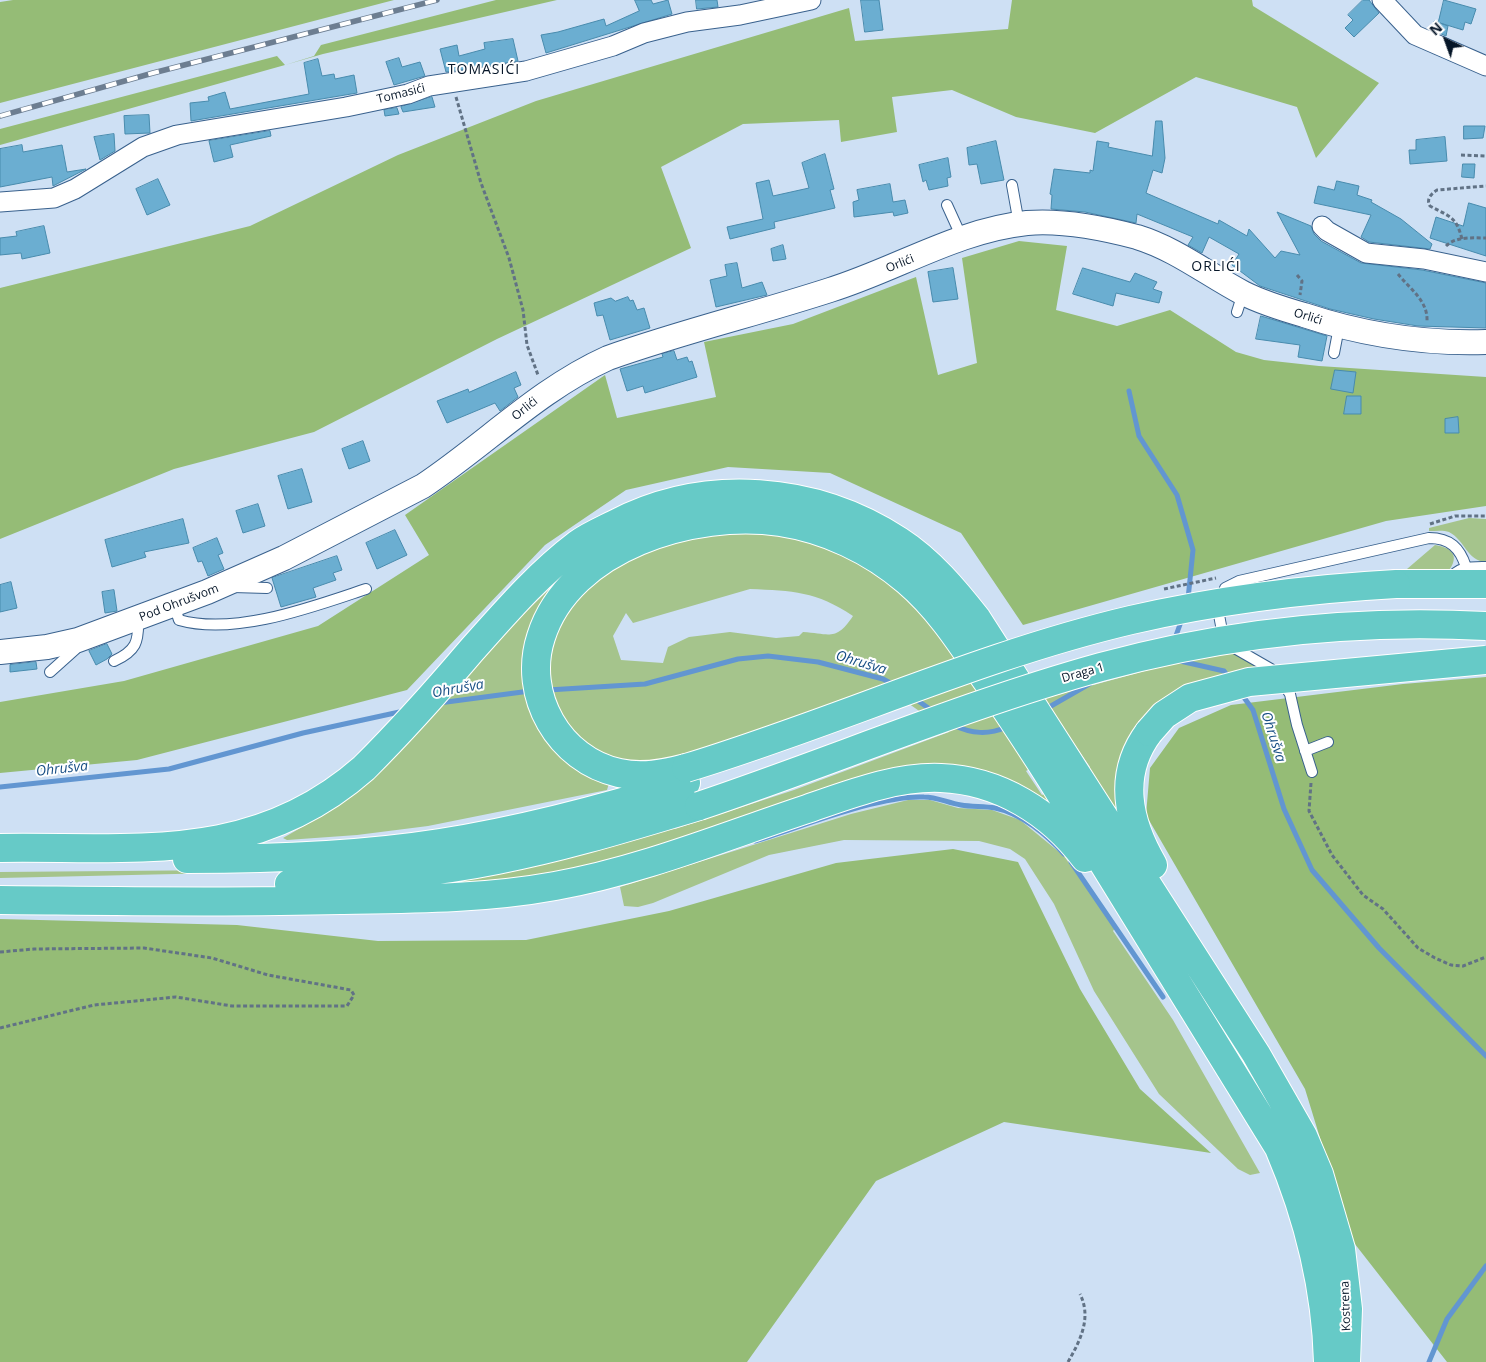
<!DOCTYPE html>
<meta charset="utf-8">
<style>
body{margin:0}
#map{position:relative;width:1486px;height:1362px;overflow:hidden;background:#cee0f4;font-family:"Open Sans",sans-serif}
canvas{display:block}
.north{position:absolute;left:1421px;top:15px;width:50px;height:50px;-webkit-text-stroke:4px #fff;paint-order:stroke;rotate:318deg;font-size:14px;font-weight:700;line-height:20px;text-align:center;color:#061628}
.north::after{content:'';display:block;margin:auto;width:18px;height:22px;background:#061628;clip-path:polygon(50% 0,100% 100%,50% 72%,0 100%)}
</style>
<div id="map">
<canvas width="1486" height="1362"></canvas>
<div class="north">N</div>
</div>
<script>
const ctx = document.querySelector('canvas').getContext('2d');
ctx.lineJoin = 'round';
function fill(path, color) { ctx.fillStyle = color; ctx.fill(path, 'evenodd'); }
function stroke(path, color, width, dash) { ctx.strokeStyle = color; ctx.lineWidth = width; ctx.lineCap = dash ? 'butt' : 'round'; ctx.setLineDash(dash || []); ctx.stroke(path); }
function label(font, color, halo, rows, align = 'center') {
  ctx.font = font + ' "Open Sans",sans-serif'; ctx.lineWidth = 4; ctx.setLineDash([]); ctx.textBaseline = 'middle'; ctx.strokeStyle = halo; ctx.fillStyle = color; for (const [text, x, y, turn = 0] of rows) {
    ctx.save(); ctx.translate(x, y); ctx.rotate((+turn || 0) * Math.PI / 180); ctx.textAlign = isNaN(turn) ? turn : align; if (halo) ctx.strokeText(text, 0, 0); ctx.fillText(text, 0, 0); ctx.restore();
  }
}
const green = new Path2D(`
 M1469 518 1486 519V562C1467 561 1465 540 1449 532 1444 530 1436 531 1429 531V528Z
 M763 532 814 541 993 619 1046 698 1170 664 1234 652 1263 670 1180 691 1119 819 1088 769 1090 767 1073 742 1026 771 1042 795 1046 793 1058 811 977 776 564 875 412 889 675 824V829L794 790 949 732 888 689 659 764 616 760 607 790 428 826 357 835 287 840 283 838 330 811 373 779 411 740 512 625 573 566 706 533ZM750 589C793 591 816 591 853 616 836 641 831 634 803 632L799 636 776 638 730 632 689 637 668 647 663 663 621 660 613 636 626 613 633 623Z
 M1435 545C1455 548 1460 558 1446 574L1400 575Z
 M908 800H930L958 808 992 810 1020 820 1064 856 1115 928 1113 931 1173 1020 1260 1173 1250 1175 1238 1169 1159 1094 1094 991 1054 904 1025 859 1010 849 979 841 844 840 769 855 653 903 638 907 624 906 620 887 851 814Z
 M231 870 307 871 0 878V872Z`);
const forest = new Path2D(`
 M13 0H394L0 103V2Z
 M496 0H557L323 54 285 65 0 145V129L277 56 285 65 314 56 321 45Z
 M1012 0H1252L1253 6 1379 83 1316 158 1297 107 1196 77 1095 133 1016 117 952 90 892 97 897 132 841 142 839 120 743 124 661 167 691 248 497 339 314 432 174 469 0 539V288L250 226 398 155 536 101 849 8 855 41 1008 29Z
 M1019 241 1067 246 1056 310 1117 326 1170 310 1236 352 1264 360 1319 366 1486 377V506L1386 521 1023 625 961 533 830 473 728 467 626 490 545 545 407 690 137 760 0 773V702L124 681 318 626 429 555 405 515 605 375 617 418 716 397 704 342 793 324 916 277 938 375 977 363 962 258Z
 M1486 677V1362H1447L1351 1239 1305 1089 1146 815 1150 768 1179 728 1231 705 1403 684Z
 M953 849 1018 862 1080 989 1140 1089 1211 1153 1004 1122 876 1181 747 1362H0V919L237 925 378 941 526 940 669 911 836 863Z`);
const stream = new Path2D(`
 M1129 391 1139 436 1177 495 1193 550 1188 599
 M1174 641 1182 619
 M1180 661 1224 671 1229 678
 M548 690 645 684 738 659 768 656 818 662 883 679 894 685
 M1240 692 1253 710 1284 809 1312 870 1379 948 1486 1056
 M914 698 934 712
 M439 703 530 691
 M1044 710 1091 683
 M953 725C972 734 988 735 1007 727
 M0 787 169 769 303 733 404 711
 M755 841C801 827 878 795 924 797 937 797 948 803 961 805 972 807 984 806 995 808 1021 813 1047 835 1064 854
 M1071 862 1163 997
 M1429 1362 1447 1319 1486 1266`);
const building = new Path2D(`
 M635 0H651L653 4 668 0 672 14 546 53 541 35 558 32 604 19 606 26 639 11Z
 M696 0H717L718 7 697 9Z
 M861 0H879L883 30 865 32Z
 M1363 0H1369L1379 13 1354 37 1345 28 1353 20 1348 15Z
 M1444 0 1476 9 1471 24 1465 22 1463 30 1440 23 1448 26 1446 36 1432 30 1434 21 1438 22Z
 M513 39 518 61 446 72 440 49 457 45 459 56 485 49 484 43Z
 M399 58 402 67 420 62 425 76 394 85 386 62Z
 M318 59 322 76 334 74 335 79 354 75 357 93 191 121 190 103 209 101 208 97 225 92 230 109 309 94 304 63Z
 M432 97 435 107 403 112 401 107Z
 M397 108 399 114 385 116 384 110Z
 M149 115 150 133 125 134 124 116Z
 M1156 121H1162L1165 158 1162 173 1153 170 1146 193 1218 224 1219 220 1247 236 1249 229 1275 258 1281 251 1300 255 1277 212 1311 226 1314 234 1321 241 1361 263 1422 270 1486 283V328L1418 326 1374 319 1330 309 1260 286 1232 265 1239 254 1209 237 1202 253 1188 245 1193 237 1137 214 1136 223 1085 212 1051 209 1052 195 1050 194 1054 169 1090 173V170L1093 171 1097 141 1109 143 1108 147 1152 156Z
 M1464 126H1485L1483 138 1464 139Z
 M270 131 271 136 230 145 233 157 214 162 209 141Z
 M114 134 115 151 100 160 94 137Z
 M1445 137 1447 161 1410 164 1409 150H1416V140Z
 M996 141 1004 180 981 184 977 164 969 165 967 148Z
 M22 145 23 152 62 145 67 172 86 169 53 186 52 177 0 187V149Z
 M825 154 834 189 830 190 835 208 774 222 775 228 730 239 727 227 763 219 756 183 769 180 773 196 809 188 802 163Z
 M948 158 951 177 947 178 948 186 929 190 926 180 923 182 919 165Z
 M1463 164H1475L1474 178 1462 177Z
 M158 179 170 205 147 215 136 189Z
 M1337 181 1359 186 1357 195 1372 200 1371 202 1401 219 1432 244 1430 249 1369 242 1361 237 1371 215 1314 203 1318 186 1334 190Z
 M890 184 893 202 905 200 908 213 894 216 893 212 854 217 853 202 859 200 857 190Z
 M1469 203 1486 208V256L1430 238 1436 217 1463 226Z
 M44 226 50 253 22 259 21 253 0 255V238L17 236 16 232Z
 M783 245 786 259 773 261 771 249Z
 M737 263 742 288 762 282 767 295 716 307 710 280 727 276 725 265Z
 M953 268 958 299 933 302 928 272Z
 M1083 268 1130 282 1135 273 1157 282 1153 289 1162 292 1159 303 1116 293 1113 306 1073 294Z
 M628 297 630 301 633 300 637 310 644 308 650 328 610 340 603 315 597 316 594 303 611 298 615 301Z
 M1261 316 1327 336 1322 361 1298 357 1300 345 1256 339Z
 M674 351 677 360 687 357 689 362 692 361 697 377 645 393 643 386 627 391 620 369 663 357 662 354Z
 M1335 370 1356 372 1353 393 1331 389Z
 M516 372 521 385 514 388 518 397 500 411 495 403 447 423 437 401 468 389 469 392Z
 M1347 396H1361V414H1344Z
 M1458 417 1459 433H1445V419Z
 M363 441 370 461 349 469 342 449Z
 M302 469 312 502 288 509 278 476Z
 M258 504 265 526 243 533 236 511Z
 M183 519 189 543 144 552 146 557 112 567 105 540Z
 M395 530 407 555 377 569 366 543Z
 M217 538 223 553 218 555 224 569 208 576 202 561 198 562 193 548Z
 M337 556 342 570 333 573 336 580 313 588 316 597 281 607 272 578Z
 M11 582 17 608 0 612V585Z
 M114 590 117 611 105 613 102 592Z
 M107 644 112 654 107 659 96 665 89 651Z
 M36 662 37 669 10 672V665Z`);
const path = new Path2D(`
 M456 97 481 183 509 258 523 310 527 345 538 375
 M1461 155 1486 156
 M1462 239C1456 216 1450 217 1430 206 1426 199 1431 194 1437 190L1486 186
 M1446 246C1456 236 1473 238 1486 238
 M1398 274C1410 289 1428 301 1427 321
 M1297 275 1302 281 1300 295
 M1430 524 1455 516H1486
 M1164 589 1216 578
 M1311 783 1309 811 1332 855 1363 895 1383 909 1418 948 1435 958 1451 965 1463 966 1486 957
 M0 952 34 949 144 948 212 958 268 975 351 990 354 995 347 1006H232L176 997 94 1005 0 1028
 M1068 1362C1080 1341 1092 1318 1080 1294`);
const service = new Path2D(`
 M1012 185 1019 224
 M947 205 962 238
 M1237 312 1243 293
 M1334 353 1339 327
 M1449 580C1459 566 1470 567 1486 567
 M233 587 267 588
 M174 605 179 620C235 636 312 607 366 589
 M114 661C136 651 139 642 138 619
 M50 672 79 646
 M1305 751 1328 742
 M1312 772 1297 725 1290 694 1284 685 1271 669 1231 646 1223 636 1219 615 1225 588 1239 581 1429 538C1450 538 1460 548 1466 567`);
const minor = new Path2D(`
 M1382 0 1415 35 1486 66
 M0 202 54 198 75 189 143 147 177 135 346 107 408 94 429 86 526 71 613 46 644 33 687 22 740 15 811 0
 M1322 226 1327 231 1366 253 1424 259 1486 272`);
const tertiary = new Path2D(`
 M0 652 47 647 78 640 207 592 284 558 423 486C486 444 539 389 608 358 681 332 756 314 830 290 895 270 958 230 1027 223 1062 220 1103 228 1137 237 1176 249 1207 274 1243 293 1263 303 1283 309 1304 315 1364 335 1423 344 1486 342`);
const trunk = new Path2D(`
 M1396 584H1486
 M1149 732C1117 775 1128 822 1153 865
 M686 768C664 774 642 778 619 773 559 760 522 695 541 637 569 547 695 509 780 522 826 529 871 550 907 581 940 609 963 646 987 681 1014 721 1040 760 1065 801 1136 917 1208 1032 1279 1148 1308 1216 1326 1287 1328 1362
 M0 848C135 846 254 865 364 768 401 731 436 692 470 652 504 614 537 575 578 544 589 536 603 530 615 524 705 477 815 486 899 541 930 561 955 591 977 619L1256 1054 1303 1136 1319 1174 1341 1249 1348 1309 1346 1362
 M187 859C271 859 357 856 440 843 523 830 606 808 686 783
 M289 884C358 879 428 874 497 860 565 847 632 826 699 806
 M0 900C113 901 227 903 340 900 412 899 484 899 555 886 640 871 723 837 804 810 848 795 895 776 941 778 999 780 1051 813 1085 858`);
const rail = new Path2D(`
 M0 116 153 73 437 0`);
const trunkBridge = new Path2D(`
 M1149 732 1164 715 1190 698 1249 682 1486 660
 M686 768C835 723 978 656 1131 620 1218 600 1306 589 1396 584
 M699 806C833 761 964 705 1101 667 1226 633 1356 619 1486 626`);
const streetNames = [
 ["Tomasići",401,94,-14],
 ["Orlići",900,264,-22],
 ["Orlići",1308,317,17],
 ["Orlići",525,409,-39],
 ["Pod Ohrušvom",179,603,-21],
 ["Draga 1",1083,673,-16],
 ["Kostrena",1346,1306,-92]
];
const neighbourhoodNames = [
 ["TOMASIĆI",484,70],
 ["ORLIĆI",1216,267]
];
const waterNames = [
 ["Ohrušva",861,663,17],
 ["Ohrušva",458,689,-10],
 ["Ohrušva",1273,737,72],
 ["Ohrušva",62,769,-6]
];
fill(green, '#a5c48c');
fill(forest, '#95bc76');
stroke(stream, '#6296d1', 5);
fill(building, '#6baed1');
stroke(building, '#488bad', 1);
stroke(service, '#39618d', 12);
stroke(minor, '#39618d', 21);
stroke(tertiary, '#39618d', 26);
stroke(trunk, '#fff', 30);
stroke(path, '#617285', 3, [4, 2.5]);
stroke(service, '#fff', 10);
stroke(minor, '#fff', 19);
stroke(tertiary, '#fff', 24);
stroke(trunk, '#66cac7', 28);
stroke(rail, '#6d7e91', 5.5);
stroke(rail, '#fff', 4, [11]);
stroke(trunkBridge, '#fff', 30, []);
stroke(trunkBridge, '#66cac7', 28);
label('12px', '#061628', '#fff', streetNames);
ctx.letterSpacing = '1px';
label('14px', '#061628', '#fff', neighbourhoodNames);
ctx.letterSpacing = '0px';
label('italic 14px', '#184f85', '#fff', waterNames);
</script>
